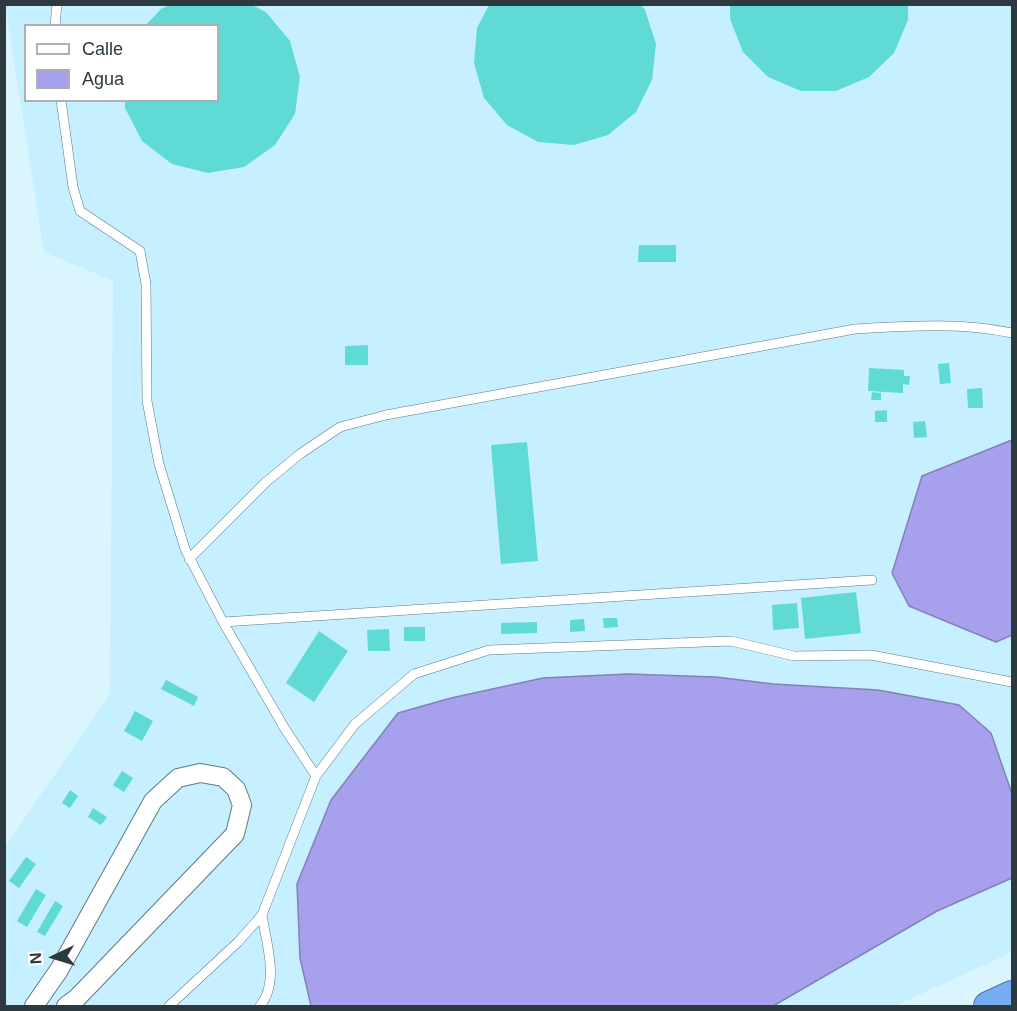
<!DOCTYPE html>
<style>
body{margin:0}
#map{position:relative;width:1017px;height:1011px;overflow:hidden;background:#dbf5ff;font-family:Helvetica,sans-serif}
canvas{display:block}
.frame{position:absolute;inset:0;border:6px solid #2c393e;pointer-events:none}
.legend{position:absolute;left:24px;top:24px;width:195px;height:78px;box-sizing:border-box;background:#fff;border:2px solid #abb0b2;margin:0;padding:8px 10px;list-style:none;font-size:18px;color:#2c393e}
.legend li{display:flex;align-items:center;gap:12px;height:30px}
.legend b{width:30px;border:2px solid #abb0b2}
.north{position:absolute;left:24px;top:927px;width:60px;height:60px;-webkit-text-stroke:4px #fff;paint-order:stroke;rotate:266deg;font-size:16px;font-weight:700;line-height:24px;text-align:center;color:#2c393e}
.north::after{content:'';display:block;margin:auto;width:21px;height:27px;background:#2c393e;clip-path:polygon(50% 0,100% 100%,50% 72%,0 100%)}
</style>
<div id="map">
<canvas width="1017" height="1011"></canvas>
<div class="frame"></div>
<ul class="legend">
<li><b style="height:8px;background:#fff"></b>Calle</li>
<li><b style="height:16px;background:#a7a0ec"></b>Agua</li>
</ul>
<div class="north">N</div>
</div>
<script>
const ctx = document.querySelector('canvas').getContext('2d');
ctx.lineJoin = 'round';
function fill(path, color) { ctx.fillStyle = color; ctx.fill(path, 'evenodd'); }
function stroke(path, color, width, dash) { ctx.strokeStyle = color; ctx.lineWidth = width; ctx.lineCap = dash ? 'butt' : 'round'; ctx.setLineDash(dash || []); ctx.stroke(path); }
const built = new Path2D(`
 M5 5H1012V952L895 1006H5V847L110 694 113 281 44 252ZM26 26H218V100H26Z`);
const water = new Path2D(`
 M1012 440V635L996 642 909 606 892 573 922 476Z
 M628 674 716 677 773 684 878 690 959 705 991 733 1012 794V878L937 911 773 1006H311L300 958 297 884 331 800 398 713 451 698 543 678Z`);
const building = new Path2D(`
 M171 4H250L266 12 290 41 300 77 295 114 275 145 244 167 208 173 172 164 142 141 125 108V100H218V26H145L161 9Z
 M730 4H908V20L894 53 869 77 836 91H801L768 77 743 52 730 19Z
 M489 5H641L645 10 656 44 652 80 636 112 608 135 574 145 538 142 507 125 484 98 474 63 477 28Z
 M639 245H676V262H638Z
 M368 345V365H345V346Z
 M949 363 951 383 940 384 938 364Z
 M869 368 904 370V376H910L909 385 903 384V393L868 391Z
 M982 388 983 408H968L967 389Z
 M872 392 881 393V400H871Z
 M887 410V422H875V411Z
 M925 421 927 437 914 438 913 422Z
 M527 442 538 561 501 564 491 445Z
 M856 592 861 633 805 639 801 598Z
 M797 603 799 628 773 630 772 605Z
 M603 618H617L618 627 604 628Z
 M584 619 585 631 570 632V620Z
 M537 622V633L501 634V623Z
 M404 627H425V641H404Z
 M389 629 390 651H368L367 630Z
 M319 631 348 651 314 702 286 683Z
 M166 680 198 697 194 706 161 689Z
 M135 711 153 721 142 741 124 731Z
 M122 771 133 778 124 792 113 785Z
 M70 790 78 796 70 808 62 803Z
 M93 808 107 817 101 825 88 817Z
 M26 857 36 864 19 888 9 881Z
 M36 889 46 895 27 927 17 921Z
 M55 901 63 906 45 936 37 932Z`);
const service = new Path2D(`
 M55 26 57 4
 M61 100 73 187 80 211 140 251 146 284 147 401 159 464 185 549 223 622 285 729 316 776
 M189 559 266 482 300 454 340 427 386 415 855 329C907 326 961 322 1012 333
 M223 622 872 580
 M169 1006 238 942 262 915 316 776 355 724 414 674 489 650 731 641 794 656 871 655 1012 682
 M260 1006C280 982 266 943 262 915`);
const minor = new Path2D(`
 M34 1006 59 970 153 801 178 778 200 773 223 777 236 789 242 805 235 834 77 998 66 1006`);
const trunk = new Path2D(`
 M988 1006 1012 995`);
fill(built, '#c6efff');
fill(water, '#a7a0ec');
stroke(water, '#8281b8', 1.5);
fill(building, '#60dad4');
stroke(service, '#5d7a85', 10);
stroke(minor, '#5d7a85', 20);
stroke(trunk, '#4777af', 30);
stroke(service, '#fff', 9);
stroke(minor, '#fff', 18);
stroke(trunk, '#77acf0', 28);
</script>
